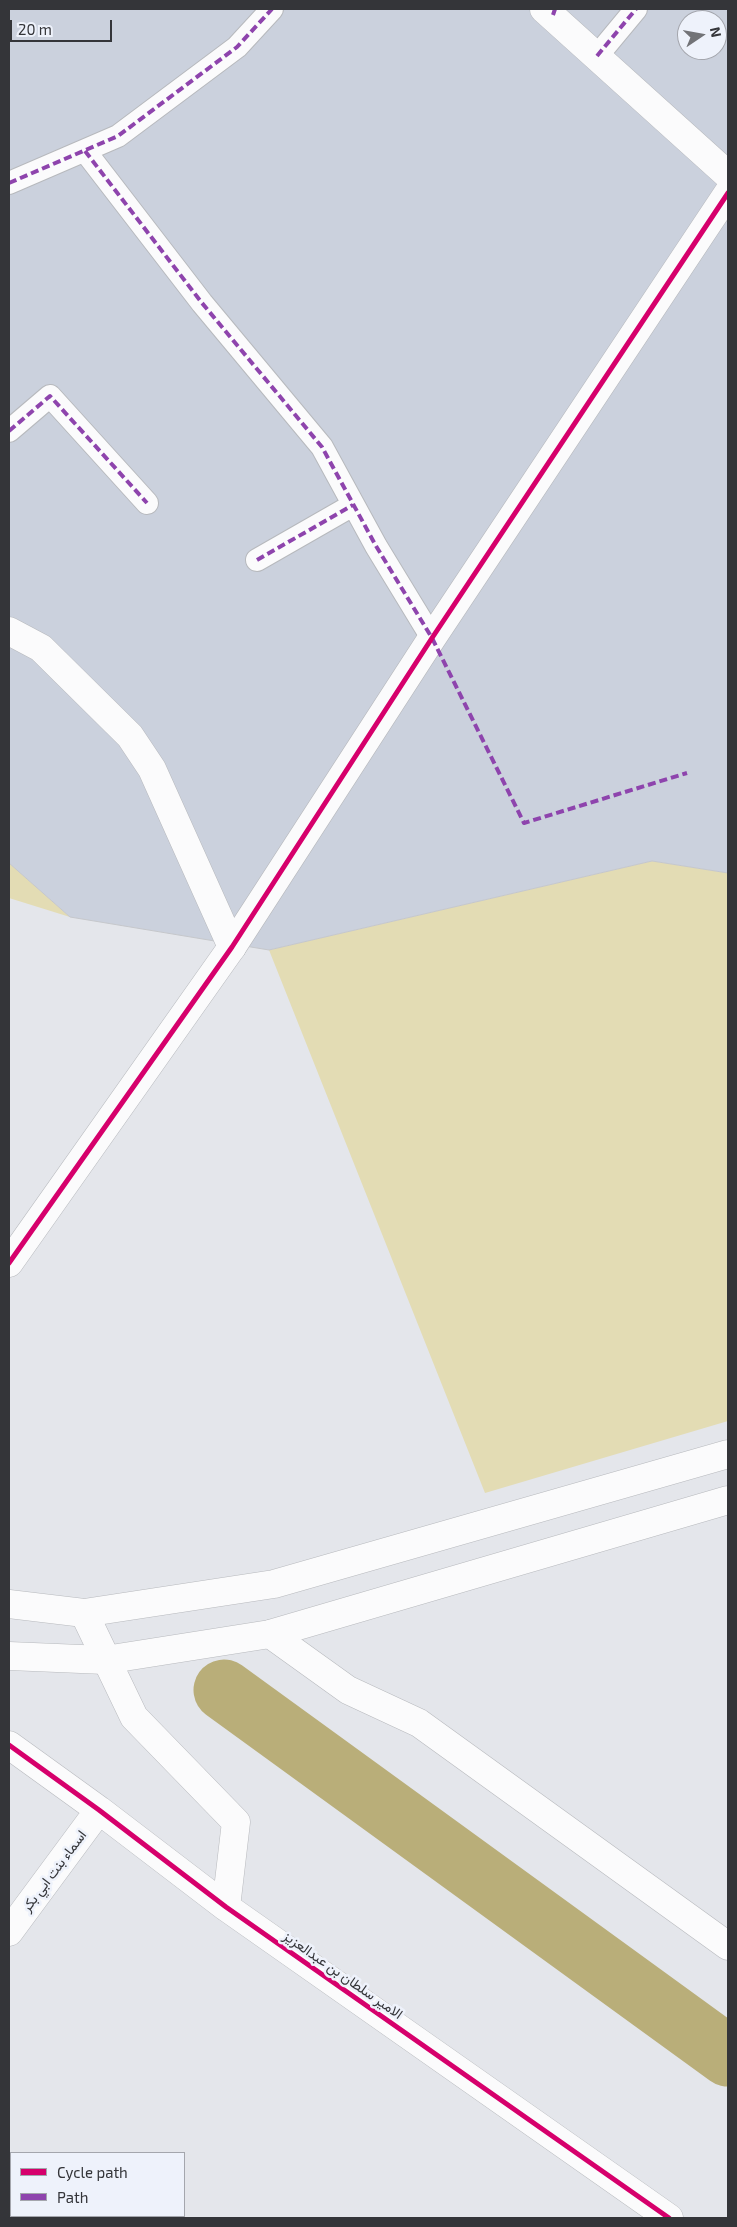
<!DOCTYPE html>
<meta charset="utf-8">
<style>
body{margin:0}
#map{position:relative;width:737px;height:2227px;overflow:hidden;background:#e4e6eb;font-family:"Exo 2",sans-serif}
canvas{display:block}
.frame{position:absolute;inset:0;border:10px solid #343539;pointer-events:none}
.legend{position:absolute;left:10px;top:2152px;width:175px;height:65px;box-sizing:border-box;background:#eef2fb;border:1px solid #a4a6ad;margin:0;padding:6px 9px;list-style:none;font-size:15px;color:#343539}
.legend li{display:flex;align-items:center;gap:10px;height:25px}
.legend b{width:25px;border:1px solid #a4a6ad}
.north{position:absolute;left:677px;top:10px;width:50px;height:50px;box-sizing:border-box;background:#eef2fb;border:1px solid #a4a6ad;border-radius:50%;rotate:78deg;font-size:14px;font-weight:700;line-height:20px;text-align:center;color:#343539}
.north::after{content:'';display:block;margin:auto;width:18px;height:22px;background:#727377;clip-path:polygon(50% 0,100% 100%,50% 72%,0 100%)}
.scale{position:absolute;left:10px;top:20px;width:102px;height:22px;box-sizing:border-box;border:2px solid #343539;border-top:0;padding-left:6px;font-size:15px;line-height:18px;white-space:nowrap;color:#343539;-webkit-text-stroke:4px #eef2fb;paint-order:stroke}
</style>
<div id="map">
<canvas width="737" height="2227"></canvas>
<div class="frame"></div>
<ul class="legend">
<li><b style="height:6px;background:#d6006c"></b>Cycle path</li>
<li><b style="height:6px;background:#8e44ad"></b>Path</li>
</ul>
<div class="north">N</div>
<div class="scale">20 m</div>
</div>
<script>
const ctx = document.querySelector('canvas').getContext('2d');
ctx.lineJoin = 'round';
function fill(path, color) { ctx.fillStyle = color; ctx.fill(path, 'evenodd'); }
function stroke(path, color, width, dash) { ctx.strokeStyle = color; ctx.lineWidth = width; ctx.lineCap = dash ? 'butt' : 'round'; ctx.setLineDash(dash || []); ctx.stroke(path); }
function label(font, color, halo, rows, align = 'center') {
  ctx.font = font + ' "Exo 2",Vazirmatn,sans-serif'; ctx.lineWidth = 5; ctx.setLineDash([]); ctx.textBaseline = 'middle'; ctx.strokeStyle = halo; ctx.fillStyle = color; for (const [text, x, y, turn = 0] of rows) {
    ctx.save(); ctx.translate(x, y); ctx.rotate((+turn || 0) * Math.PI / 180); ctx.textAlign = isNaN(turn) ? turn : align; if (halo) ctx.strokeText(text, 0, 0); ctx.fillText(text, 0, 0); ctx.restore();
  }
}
const green = new Path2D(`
 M652 861 728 873V1421L485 1493 269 950Z
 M9 863 70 917 9 898Z`);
const river = new Path2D(`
 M224 1690 728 2056`);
const building = new Path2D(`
 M9 9H728V873L652 861 269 950 70 917 9 863ZM687 20H717V50H687Z`);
const pedestrian = new Path2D(`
 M597 56 636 9
 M85 151 202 303 322 447 376 546 432 638
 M9 183 118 136 237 47 272 9
 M9 431 50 396 147 503
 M257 560 353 505`);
const minor = new Path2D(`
 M544 9 728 175
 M9 631 41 648 130 736 152 769 232 947
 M84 1613 134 1717 236 1822 226 1907
 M270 1634 348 1690 419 1723 728 1946
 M9 1745 99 1810 226 1907 669 2218
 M9 1932 99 1810`);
const tertiary = new Path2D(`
 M9 1263 232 947 432 638 728 193
 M9 1604 84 1613 274 1584 728 1454
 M9 1656 105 1660 270 1634 728 1500`);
const quiet = new Path2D(`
 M553 15 555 9
 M597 56 636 9
 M85 151 202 303 322 447 376 546 432 638 524 823 687 773
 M9 183 118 136 237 47 272 9
 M9 431 50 396 147 503
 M257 560 353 505`);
const cycleway = new Path2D(`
 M9 1263 232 947 432 638 728 193
 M9 1745 99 1810 226 1907 669 2218`);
const streetNames = [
 ["اسماء بنت ابي بكر",54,1871,-53],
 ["الامير سلطان بن عبدالعزيز",343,1975,35]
];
fill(green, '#e3dcb4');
stroke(river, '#b9ae79', 61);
fill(building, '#cbd1dd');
stroke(building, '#c5c7cb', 1);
stroke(pedestrian, '#b7b9bd', 24);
stroke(minor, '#b7b9bd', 29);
stroke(tertiary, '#b7b9bd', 29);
stroke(pedestrian, '#fbfbfc', 22);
stroke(minor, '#fbfbfc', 28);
stroke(tertiary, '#fbfbfc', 28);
stroke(quiet, '#8e44ad', 4, [8, 4]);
stroke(cycleway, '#d6006c', 5);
label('14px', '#343539', '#eef2fb', streetNames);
</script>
